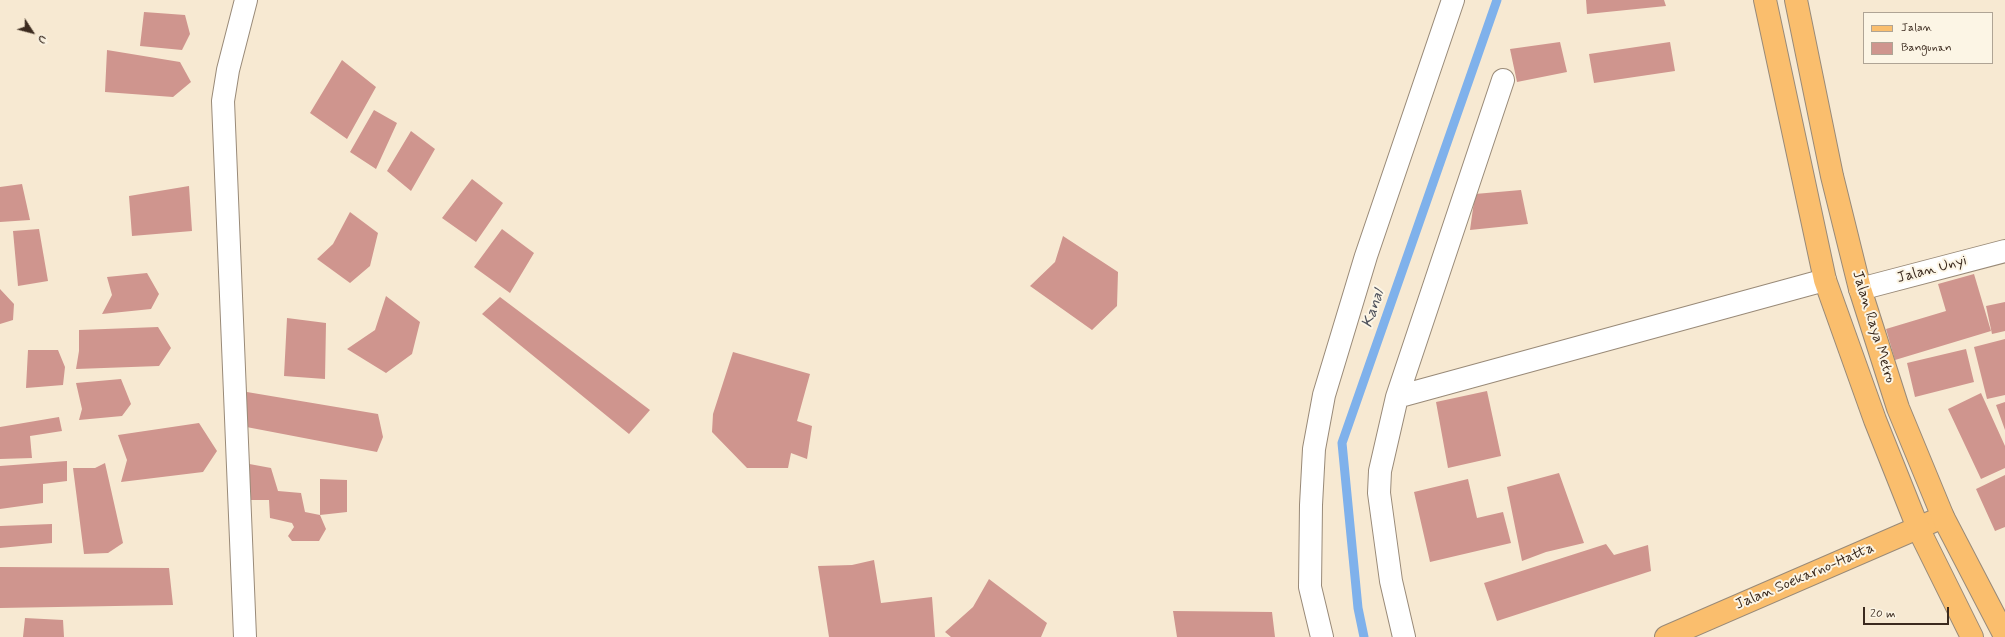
<!DOCTYPE html>
<style>
body{margin:0}
#map{position:relative;width:2005px;height:637px;overflow:hidden;background:#f7e9d2;font-family:Mynerve,sans-serif}
canvas{display:block}
.legend{position:absolute;left:1863px;top:12px;width:130px;height:52px;box-sizing:border-box;background:#fcf5e5;border:1px solid #afa495;margin:0;padding:5px 7px;list-style:none;font-size:12px;color:#3b2a1e}
.legend li{display:flex;align-items:center;gap:8px;height:20px}
.legend b{width:20px;border:1px solid #afa495}
.north{position:absolute;left:12px;top:12px;width:40px;height:40px;-webkit-text-stroke:3px #fcf5e5;paint-order:stroke;rotate:126deg;font-size:11px;font-weight:700;line-height:16px;text-align:center;color:#3b2a1e}
.north::after{content:'';display:block;margin:auto;width:14px;height:18px;background:#3b2a1e;clip-path:polygon(50% 0,100% 100%,50% 72%,0 100%)}
.scale{position:absolute;left:1863px;top:607px;width:86px;height:18px;box-sizing:border-box;border:2px solid #3b2a1e;border-top:0;padding-left:5px;font-size:12px;line-height:14px;white-space:nowrap;color:#3b2a1e;-webkit-text-stroke:3px #fcf5e5;paint-order:stroke}
</style>
<div id="map">
<canvas width="2005" height="637"></canvas>
<ul class="legend">
<li><b style="height:5px;background:#fabe6d"></b>Jalan</li>
<li><b style="height:11px;background:#cf958e"></b>Bangunan</li>
</ul>
<div class="north">U</div>
<div class="scale">20 m</div>
</div>
<script>
const ctx = document.querySelector('canvas').getContext('2d');
ctx.lineJoin = 'round';
function stroke(path, color, width, dash) { ctx.strokeStyle = color; ctx.lineWidth = width; ctx.lineCap = dash ? 'butt' : 'round'; ctx.setLineDash(dash || []); ctx.stroke(path); }
function fill(path, color) { ctx.fillStyle = color; ctx.fill(path, 'evenodd'); }
function label(font, color, halo, rows, align = 'center') {
  ctx.font = font + ' Mynerve,sans-serif'; ctx.lineWidth = 4; ctx.setLineDash([]); ctx.textBaseline = 'middle'; ctx.strokeStyle = halo; ctx.fillStyle = color; for (const [text, x, y, turn = 0] of rows) {
    ctx.save(); ctx.translate(x, y); ctx.rotate((+turn || 0) * Math.PI / 180); ctx.textAlign = isNaN(turn) ? turn : align; if (halo) ctx.strokeText(text, 0, 0); ctx.fillText(text, 0, 0); ctx.restore();
  }
}
const stream = new Path2D(`
 M1364 637 1358 608 1342 443 1497 0`);
const building = new Path2D(`
 M1586 0H1664L1666 6 1587 14Z
 M144 12 185 15 190 34 182 50 140 46Z
 M1560 42 1567 72 1517 82 1510 49Z
 M1670 42 1675 71 1594 83 1589 54Z
 M107 50 180 62 191 82 173 97 105 92Z
 M342 60 376 87 347 139 310 113Z
 M374 110 397 123 376 169 350 152Z
 M411 131 435 149 411 191 387 171Z
 M472 179 503 203 476 242 442 218Z
 M22 184 30 220 0 222V187Z
 M189 186 192 231 132 236 129 196Z
 M1521 190 1528 224 1470 230 1475 194Z
 M350 212 378 233 370 266 350 283 317 259 333 244Z
 M39 229 48 281 18 286 13 231Z
 M502 229 534 253 510 293 474 267Z
 M1063 236 1118 272 1117 306 1092 330 1030 286 1055 262Z
 M147 273 159 294 151 309 102 314 112 295 107 277Z
 M1974 274 1991 331 1895 360 1886 329 1946 311 1938 284Z
 M0 289 14 304 13 320 0 324Z
 M386 296 420 322 412 354 386 373 347 349 375 330Z
 M500 297 650 410 629 434 482 314Z
 M2005 302V331L1992 334 1986 306Z
 M287 318 326 323 325 379 284 376Z
 M158 327 171 348 159 366 76 369 79 351V330Z
 M2005 339V395L1987 399 1974 347Z
 M1966 349 1974 382 1915 397 1907 363Z
 M28 350H58L65 367 63 385 26 388Z
 M733 352 810 374 797 421 812 426 807 459 791 453 788 468H747L712 432 713 414Z
 M121 379 131 404 122 416 79 420 82 409 76 383Z
 M235 390 378 414 383 437 377 452 236 425Z
 M1487 391 1501 456 1448 468 1436 402Z
 M1981 393 2005 446V468L1981 479 1948 409Z
 M2005 402V430L1996 405Z
 M59 417 62 431 30 436 32 458 0 459V427Z
 M199 423 217 451 203 472 121 482 127 460 118 435Z
 M67 461V481L43 484V503L0 509V466Z
 M105 463 123 543 108 553 84 554 73 468H95Z
 M244 463 271 468 278 491 301 493 305 512 320 515V479L347 480V512L320 515 326 529 319 541H292L288 536 294 527 292 523 270 518 269 500H244Z
 M1559 473 1584 543 1546 552 1522 561 1507 487Z
 M2005 475V527L1995 531 1976 489Z
 M1468 479 1477 518 1503 512 1511 543 1430 562 1414 492Z
 M52 524V543L0 548V526Z
 M1606 544 1614 555 1648 545 1651 571 1497 621 1484 583Z
 M874 560 881 603 932 597 935 637H829L818 566 852 565Z
 M0 567 169 568 173 605 0 608Z
 M989 579 1047 623 1041 637H951L945 632 973 607Z
 M1173 611 1272 612 1275 637H1177Z
 M25 618 63 620 64 637H23Z`);
const minor = new Path2D(`
 M1860 289 2005 251
 M1397 397 1503 80
 M245 637 223 101 228 70 246 0
 M1322 637 1310 587 1311 505 1314 449 1324 395 1366 256 1453 0
 M1404 637 1391 581 1379 493 1380 471 1397 397 1825 280`);
const major = new Path2D(`
 M1666 637 1943 517`);
const highway = new Path2D(`
 M1765 0 1825 280 1875 420 1918 528 1972 637
 M1796 0 1832 176 1860 289 1898 408 1943 517 2005 636`);
const streetNames = [
 ["Jalan Unyi",1932,270,-15],
 ["Jalan Raya Metro",1873,327,73],
 ["Jalan Soekarno-Hatta",1805,577,-23]
];
const waterNames = [
 ["Kanal",1374,309,-71]
];
stroke(stream, '#7fb1eb', 9);
fill(building, '#cf958e');
stroke(minor, '#998a78', 24);
stroke(major, '#998a78', 24);
stroke(highway, '#998a78', 24);
stroke(minor, '#fff', 22);
stroke(major, '#fabe6d', 22);
stroke(highway, '#fabe6d', 22);
label('15px', '#3b2a1e', '#fcf5e5', streetNames);
label('italic 16px', '#4f525c', '#fcf5e5', waterNames);
</script>
